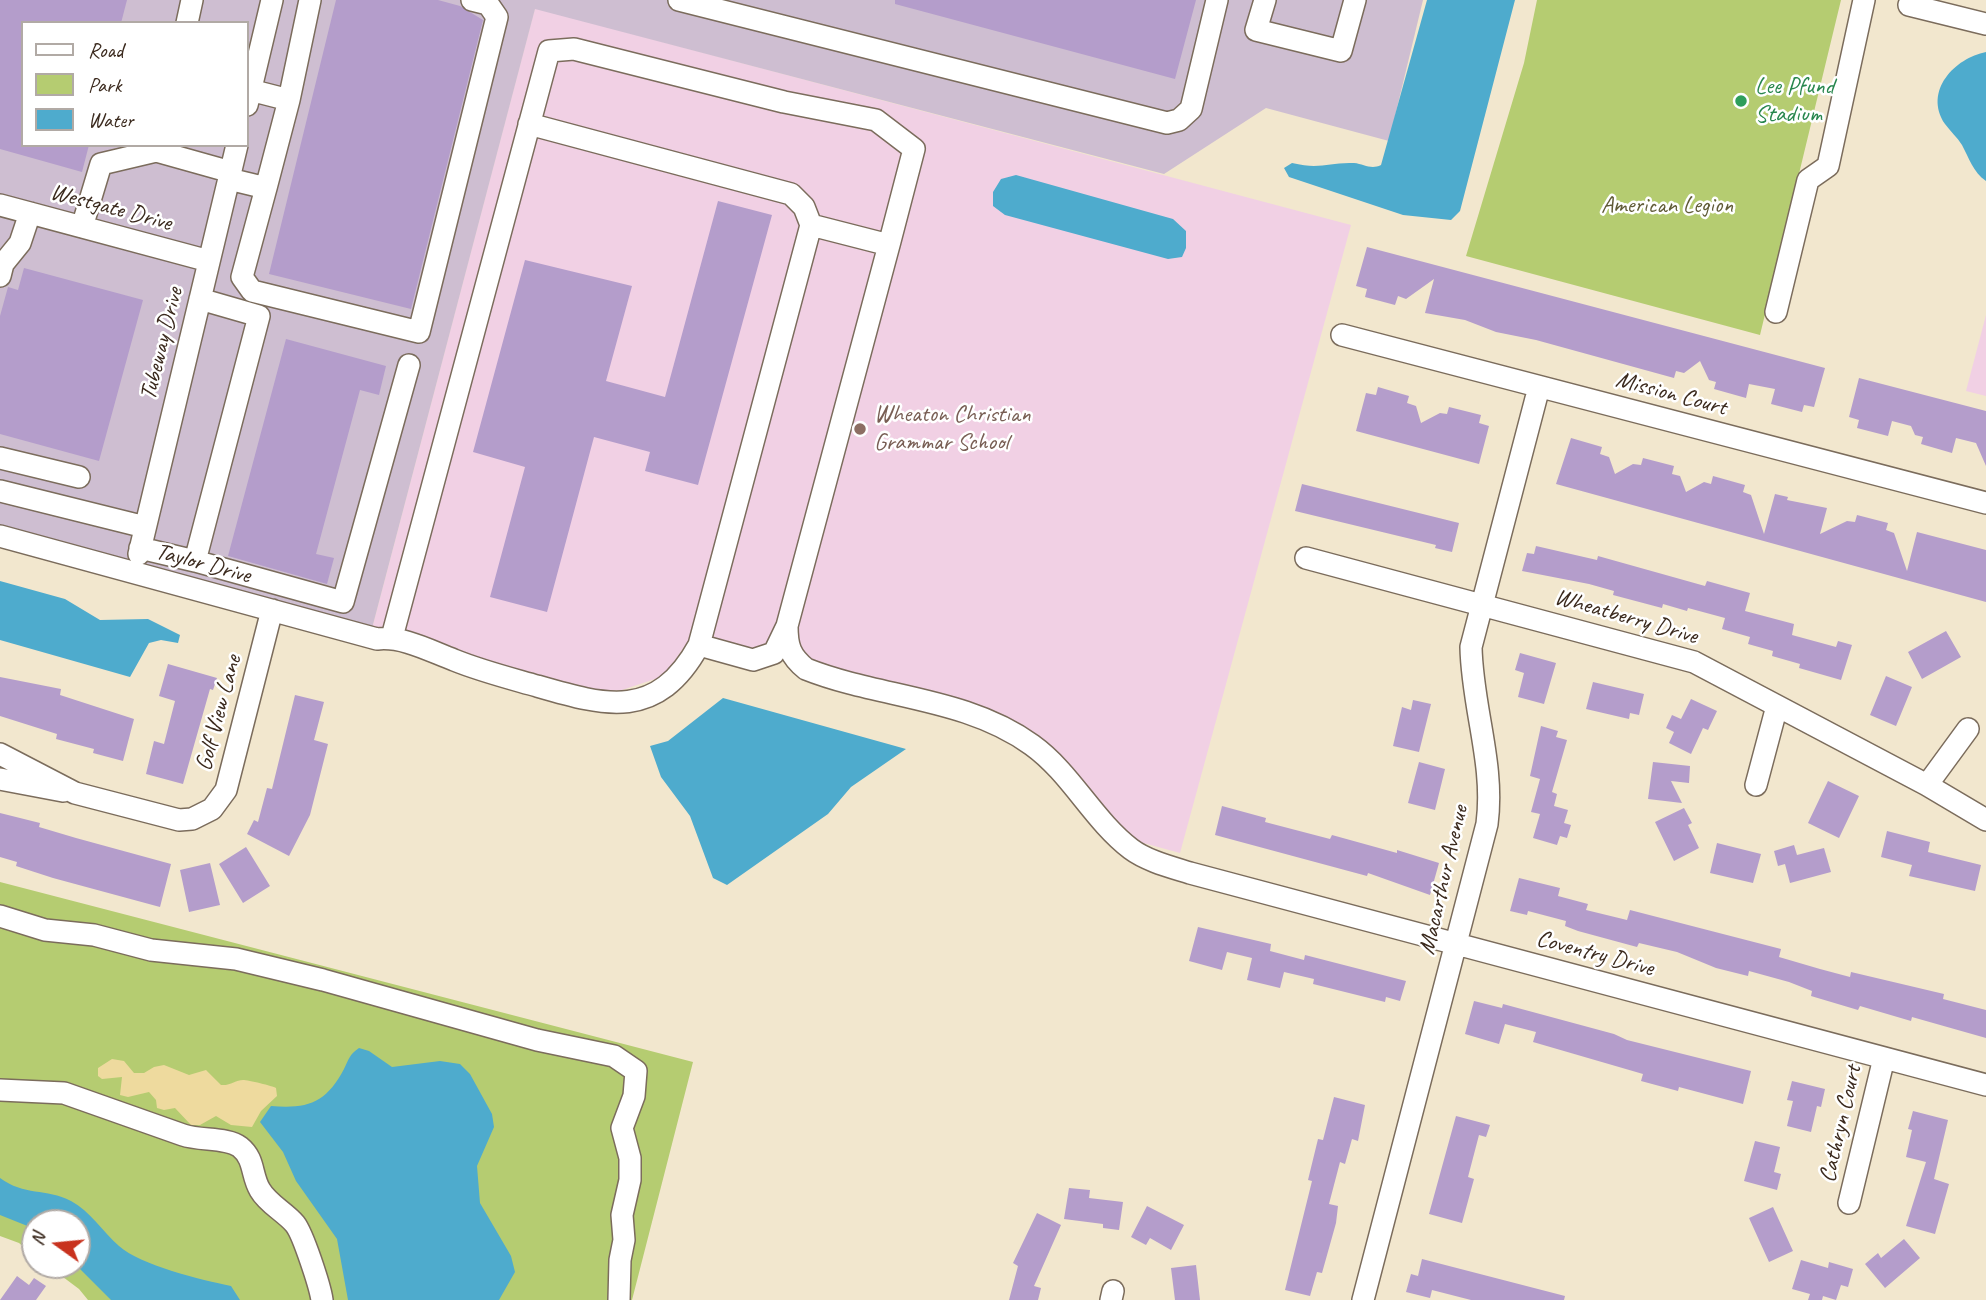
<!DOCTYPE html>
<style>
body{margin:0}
#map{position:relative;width:1986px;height:1300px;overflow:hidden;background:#f2e7ce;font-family:Caveat,sans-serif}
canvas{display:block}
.legend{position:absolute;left:21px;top:21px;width:228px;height:126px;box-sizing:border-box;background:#fff;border:2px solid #b1aaa5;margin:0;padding:9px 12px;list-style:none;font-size:21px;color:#3b2a1e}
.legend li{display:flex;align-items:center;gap:14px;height:35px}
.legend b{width:35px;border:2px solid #b1aaa5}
.north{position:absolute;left:21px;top:1209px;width:70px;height:70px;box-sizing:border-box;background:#fff;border:2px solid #b1aaa5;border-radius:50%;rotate:285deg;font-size:19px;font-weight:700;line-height:28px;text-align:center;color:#3b2a1e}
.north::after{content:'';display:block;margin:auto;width:24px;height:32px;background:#c8321e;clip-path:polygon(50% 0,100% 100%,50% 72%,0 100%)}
</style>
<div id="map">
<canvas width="1986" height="1300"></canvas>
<ul class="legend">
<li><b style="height:9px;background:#fff"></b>Road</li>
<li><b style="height:19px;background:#b5cc71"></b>Park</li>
<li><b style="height:19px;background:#4eabcd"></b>Water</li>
</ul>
<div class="north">N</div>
</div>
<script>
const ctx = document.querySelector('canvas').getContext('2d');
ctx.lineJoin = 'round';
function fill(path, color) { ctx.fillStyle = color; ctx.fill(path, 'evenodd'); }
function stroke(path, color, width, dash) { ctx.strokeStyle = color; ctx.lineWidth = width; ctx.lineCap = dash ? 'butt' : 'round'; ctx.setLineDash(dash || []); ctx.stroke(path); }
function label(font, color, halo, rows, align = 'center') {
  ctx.font = font + ' Caveat,sans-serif'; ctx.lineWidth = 5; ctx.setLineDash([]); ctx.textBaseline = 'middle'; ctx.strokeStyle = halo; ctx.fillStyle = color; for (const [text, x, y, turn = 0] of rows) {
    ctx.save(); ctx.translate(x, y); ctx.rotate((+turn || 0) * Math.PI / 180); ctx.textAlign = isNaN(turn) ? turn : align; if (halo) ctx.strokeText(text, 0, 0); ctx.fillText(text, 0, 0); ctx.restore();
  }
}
const built = new Path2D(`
 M535 8 1351 225 1180 853 1125 838 1026 734 693 634 664 676 622 690 586 693 370 636Z
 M1986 315V396L1966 391Z`);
const industrial = new Path2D(`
 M0 0H1423L1389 141 1266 108 1164 174 535 9 370 636 0 530ZM23 23H247V145H23Z`);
const green = new Path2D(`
 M1537 0H1841L1760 335 1466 256 1524 63Z
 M0 882 693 1062 632 1300H88L79 1289 47 1265H77V1223H35V1256L19 1243 0 1236Z`);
const sand = new Path2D(`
 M112 1059 124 1061 134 1073H144L154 1067 164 1065 189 1075 206 1070 221 1085C230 1086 236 1080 243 1080 248 1080 273 1086 276 1088L277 1096 261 1111 252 1127 231 1125 216 1116 200 1125H191L175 1108 164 1110 157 1108 156 1100 149 1092 128 1097 120 1095 122 1077 102 1079 98 1076V1068Z`);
const water = new Path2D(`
 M1427 0H1515L1460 211 1451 220 1403 215 1289 177 1284 168 1292 163C1321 170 1328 162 1354 163 1364 164 1371 170 1381 165Z
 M1986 52V181C1973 172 1969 158 1962 145 1957 137 1950 131 1945 124 1923 91 1955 58 1986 52Z
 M1016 175 1173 219 1186 231V248L1182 257 1168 259 1005 215 993 206V192L1001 179Z
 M0 581 65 599 100 620 148 619 180 635 178 643 161 640 149 643 130 677 0 640Z
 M723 698 906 749 851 787 828 814 727 885 713 878 690 816 661 777 650 746 668 741Z
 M359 1048 369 1051 392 1067 440 1061 460 1064 470 1074 492 1114 494 1127 477 1166 480 1203 511 1256 515 1272 499 1300H348L337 1239 296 1181 283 1152 260 1122 271 1106C308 1109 326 1103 344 1069 349 1059 349 1055 359 1048Z
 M0 1178C24 1196 46 1188 71 1201 90 1211 103 1232 119 1246 140 1265 202 1280 231 1286L240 1300H111L76 1265 77 1223H35V1229L0 1215Z`);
const building = new Path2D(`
 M0 0H127L121 23H23V145H89L82 172 0 149Z
 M336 0H438L460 6 483 20 411 309 269 274Z
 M895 0H1196L1175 79 895 4Z
 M718 201 772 215 698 485 645 471 650 452 594 437 547 612 490 597 525 467 473 452 525 260 632 286 606 381 665 397Z
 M1367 247 1825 368 1814 407 1804 405 1802 412 1771 404 1775 389 1749 384 1746 398 1714 389 1716 382 1709 380 1700 361 1684 373 1676 371 1674 378 1536 340 1496 332 1465 320 1425 313 1434 279 1406 299 1398 296 1395 305 1365 297 1367 289 1356 286Z
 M24 268 143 300 99 461 0 434V316L8 287 18 290Z
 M286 339 386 366 379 395 360 390 316 554 334 558 327 584 228 556Z
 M1859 378 1986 411V466L1976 443 1956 438 1952 453 1921 444 1923 437 1915 435 1911 426 1892 421 1888 436 1857 428 1859 420 1849 417Z
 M1378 387 1409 396 1407 403 1416 406 1421 423 1440 413 1447 414 1449 407 1481 415 1479 423 1489 426 1479 464 1356 431 1366 393 1376 395Z
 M1571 438 1602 447 1600 454 1609 457 1615 474 1633 464 1641 465 1643 458 1674 466 1672 474 1680 476 1686 492 1704 482 1711 484 1713 476 1745 485 1743 492 1751 495 1764 534 1775 494 1788 497 1787 500 1827 508 1820 534 1847 521 1855 522 1857 515 1888 523 1886 530 1894 533 1907 571 1917 532 1986 550V602L1556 484Z
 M1302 484 1459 523 1452 552 1435 548 1436 545 1295 511Z
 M1536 546 1597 560 1598 556 1705 586 1707 581 1750 593 1745 611 1794 624 1792 635 1836 647 1838 641 1852 645 1841 680 1799 668 1800 664 1772 656 1773 651 1748 644 1750 637 1722 629 1725 618 1688 608 1687 611 1663 604 1662 608 1613 595 1614 591 1589 584 1522 571 1527 553 1534 554Z
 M1946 631 1961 657 1922 679 1908 652Z
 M1520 653 1556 663 1544 704 1518 697 1524 673 1515 670Z
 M168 664 217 678 213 690 210 689 183 784 146 774 154 741 164 744 175 701 159 696Z
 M1886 676 1912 687 1896 726 1870 715Z
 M0 677 61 689 60 695 134 719 123 761 93 753 94 749 56 739 57 734 0 716Z
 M1593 682 1644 694 1639 715 1630 713 1629 719 1586 709Z
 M295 695 324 702 314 740 328 744 310 815 289 856 247 834 254 820 258 822 267 788 272 789Z
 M1691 699 1717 711 1708 730 1703 728 1691 754 1669 743 1674 732 1666 728 1672 715 1681 719Z
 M1413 700 1431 704 1419 752 1393 746 1402 707 1411 710Z
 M1541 726 1558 731 1556 737 1567 740 1552 792 1557 794 1554 806 1568 810 1564 823 1571 825 1567 838 1560 836 1557 845 1533 838 1540 814 1531 812 1540 779 1530 776Z
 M1419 762 1445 769 1435 810 1408 803Z
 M1653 762 1690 766 1689 783 1671 781 1682 803 1648 799Z
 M1828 781 1859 796 1839 838 1808 823Z
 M1222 806 1266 818 1265 822 1330 839 1332 835 1397 853V850L1439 863 1430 895 1368 873 1367 876 1215 835Z
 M1684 808 1692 823 1688 825 1699 848 1674 861 1655 822Z
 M0 813 40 823 39 827 76 838 171 864 160 907 53 878 16 866 17 862 0 857Z
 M1887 831 1930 842 1928 852 1981 865 1975 891 1909 876 1912 865 1881 857Z
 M1717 843 1761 854 1753 883 1710 873Z
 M1794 845 1797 855 1824 848 1831 872 1790 883 1785 864 1778 866 1774 851Z
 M246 847 270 886 243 903 219 864Z
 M210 863 220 905 189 912 180 870Z
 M1519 878 1560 888 1558 896 1588 904 1586 910 1627 920 1630 910 1781 949 1779 957 1820 969 1850 977 1851 972 1944 994 1943 999 1986 1010V1038L1912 1017 1911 1021 1860 1006 1858 1010 1811 996 1812 991 1789 982 1749 971 1748 976 1716 968 1677 952 1639 943 1637 947 1578 931 1565 926 1566 921 1528 911 1527 915 1510 911Z
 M1198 927 1271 944 1270 951 1304 960 1305 955 1406 981 1400 1001 1386 997 1385 1002 1313 984 1314 979 1284 972 1280 988 1247 980 1252 958 1227 952 1222 970 1189 961Z
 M1474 1001 1502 1008 1503 1004 1614 1034 1627 1040 1751 1071 1743 1104 1679 1087 1678 1091 1641 1081 1643 1074 1533 1042 1536 1032 1505 1024 1499 1044 1465 1034Z
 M1792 1081 1825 1089 1821 1107 1817 1106 1811 1132 1787 1126 1793 1101 1787 1100Z
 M1334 1097 1365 1105 1358 1141 1352 1139 1345 1164 1340 1162 1329 1204 1338 1206 1336 1223 1322 1273 1317 1272 1310 1296 1285 1290 1312 1181 1308 1180 1318 1139 1323 1140Z
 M1913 1111 1948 1120 1934 1179 1949 1184 1935 1234 1906 1226 1926 1162 1906 1157 1912 1130 1908 1129Z
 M1456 1116 1490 1125 1486 1137 1479 1135 1468 1177 1474 1179 1462 1223 1429 1214Z
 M1755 1141 1780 1147 1774 1172 1781 1174 1777 1190 1744 1181Z
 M1069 1188 1090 1190 1089 1198 1123 1202 1119 1230 1103 1228V1224L1064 1219Z
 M1147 1206 1184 1225 1171 1250 1150 1238 1146 1245 1131 1237Z
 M1773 1207 1793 1251 1769 1262 1749 1218Z
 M1037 1213 1061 1225 1034 1286 1041 1288 1038 1300H1009L1018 1266 1013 1263Z
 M1904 1239 1920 1258 1885 1288 1865 1264 1878 1253 1881 1258Z
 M1422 1259 1565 1296 1564 1300H1471L1432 1290 1430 1298 1406 1292 1411 1274 1418 1276Z
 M1801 1260 1828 1268 1829 1262 1853 1269 1848 1287 1841 1285 1836 1300 1823 1296 1822 1300H1808L1810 1294 1792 1289Z
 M1196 1265 1200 1300H1175L1171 1268Z
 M17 1276 29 1285 34 1278 46 1286 36 1300H0Z`);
const minor = new Path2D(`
 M679 0 1167 123 1179 120 1191 109 1217 0
 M1265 0 1256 30 1341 51 1355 0
 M1909 5 1986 24
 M187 23 192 0
 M289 100 310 0
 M247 105 272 0
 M158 145 156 151 231 172
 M229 179 266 188 289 100 250 90
 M266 188 242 277 252 291 419 332 497 17 488 4 472 0
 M0 205 209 261
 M82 227 101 164 156 151
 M0 276 3 264 20 243 30 213
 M1776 312 1808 180 1828 166 1864 0
 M1342 335 1986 503
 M0 458 79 477
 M0 491 145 527
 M0 536 377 639C403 636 430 651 454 660 481 671 509 678 537 686 606 706 657 721 699 645L811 225 804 207 791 194 529 124
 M140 548 195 561 259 316 200 299
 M139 554 237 145
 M1306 558 1694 662 1927 785 1986 820
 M195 561 343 602 409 365
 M787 626C787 646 790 656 806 669 879 698 966 697 1032 745 1071 773 1093 820 1131 849 1147 861 1171 867 1190 873L1986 1085
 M392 637 549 51 574 49 784 102 876 120 914 149 889 245
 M699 645 753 660 774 653 787 626 889 245 811 225
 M0 754 75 793 179 820 192 819 212 809 226 790 272 610
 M0 779 63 791
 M1756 785 1777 706
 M1927 785 1968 729
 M0 916 45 930 94 935 151 950 236 959 323 980 537 1040 614 1056 636 1071 634 1096 622 1128 630 1158V1180L622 1215 624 1240 620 1260 619 1300
 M0 1090 64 1093 183 1135C201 1141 227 1137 240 1147 255 1159 251 1175 260 1190 268 1204 285 1212 295 1224 303 1234 320 1286 322 1300
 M1849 1203 1884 1058
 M1111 1300 1113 1291
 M1363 1300 1487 824C1495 764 1472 707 1471 647L1539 387`);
const markers = [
 [1741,101,7,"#2e9e5b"],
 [860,429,7,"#8d6e63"]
];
const leisureNames = [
 ["Lee Pfund",1755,87],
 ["Stadium",1755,115]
];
const parkNames = [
 ["American Legion",1667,206]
];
const streetNames = [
 ["Westgate Drive",111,208,15],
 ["Tubeway Drive",162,344,-76],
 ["Mission Court",1671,394,15],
 ["Taylor Drive",203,564,15],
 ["Wheatberry Drive",1626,617,16],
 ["Golf View Lane",219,713,-75],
 ["Macarthur Avenue",1444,880,-77],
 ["Coventry Drive",1595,954,15],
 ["Cathryn Court",1841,1124,-77]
];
const educationNames = [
 ["Wheaton Christian",874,415],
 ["Grammar School",874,443]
];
fill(built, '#f1d0e4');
fill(industrial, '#cebed1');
fill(green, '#b5cc71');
fill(sand, '#eeda9e');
fill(water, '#4eabcd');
fill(building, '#b49dcb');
stroke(minor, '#7b6c5c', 24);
stroke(minor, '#fff', 21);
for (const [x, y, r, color] of markers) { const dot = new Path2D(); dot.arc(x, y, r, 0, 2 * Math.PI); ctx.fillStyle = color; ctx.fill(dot); stroke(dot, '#fff', 2.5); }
label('24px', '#27864d', '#fff', leisureNames, 'left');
label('24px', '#605b37', '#fff', parkNames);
label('24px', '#3b2a1e', '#fff', streetNames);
label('24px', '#785e54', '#fff', educationNames, 'left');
</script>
